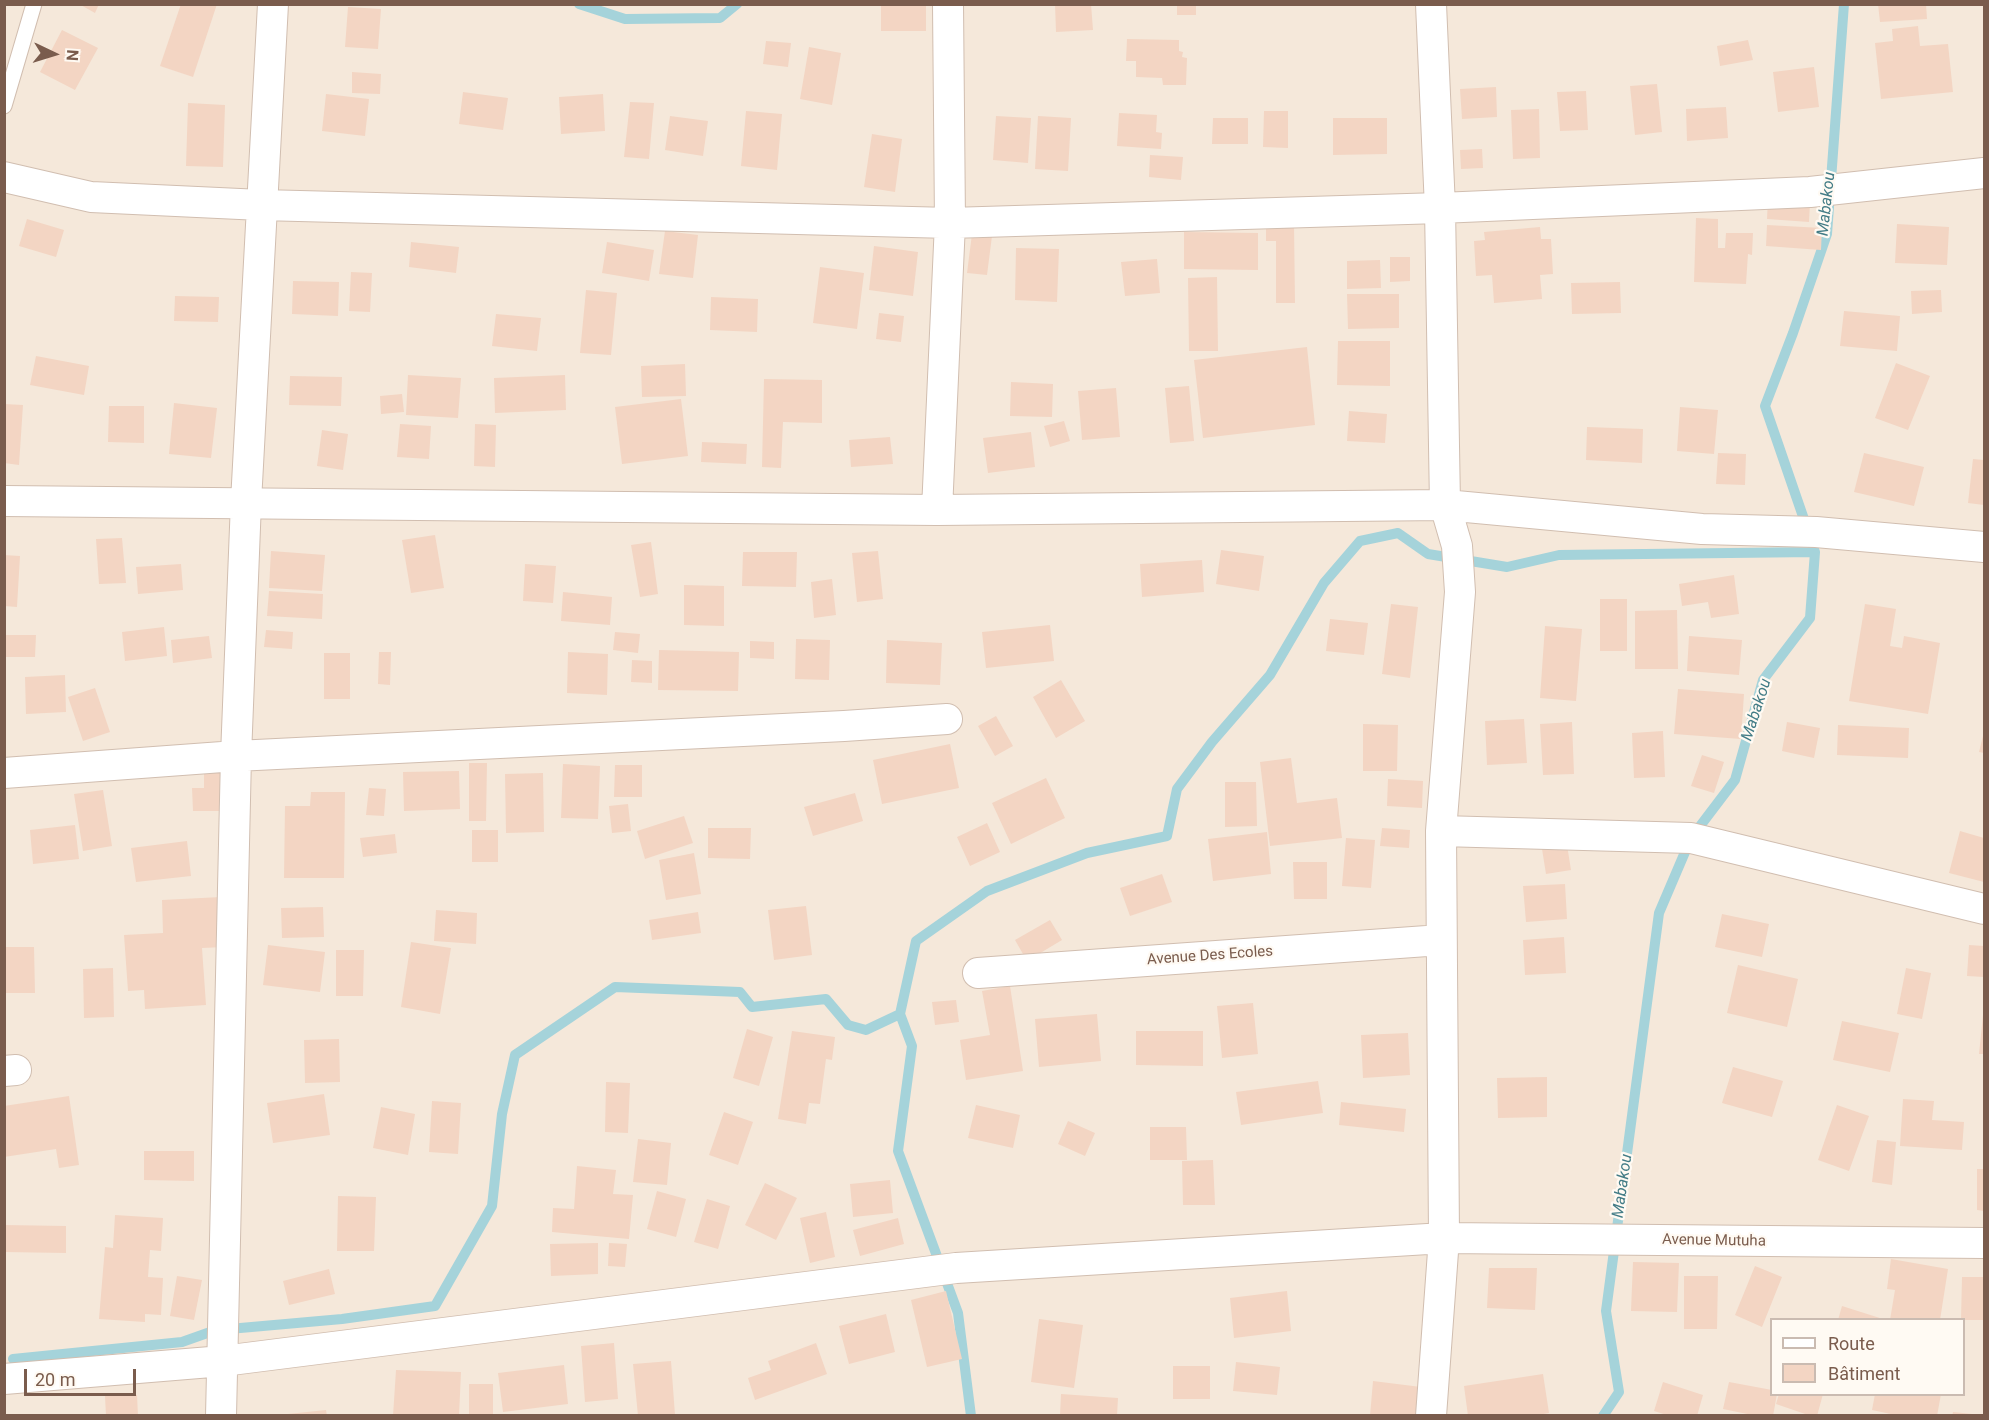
<!DOCTYPE html>
<meta charset="utf-8">
<style>
body{margin:0}
#map{position:relative;width:1989px;height:1420px;overflow:hidden;background:#fdf6ec;font-family:Roboto,sans-serif}
canvas{display:block}
.frame{position:absolute;inset:0;border:6px solid #7a5c4d;pointer-events:none}
.legend{position:absolute;left:1770px;top:1318px;width:195px;height:78px;box-sizing:border-box;background:#fffaf3;border:2px solid #cabbb1;margin:0;padding:8px 10px;list-style:none;font-size:18px;color:#7a5c4d}
.legend li{display:flex;align-items:center;gap:12px;height:30px}
.legend b{width:30px;border:2px solid #cabbb1}
.north{position:absolute;left:24px;top:24px;width:60px;height:60px;-webkit-text-stroke:4px #fffaf3;paint-order:stroke;rotate:94deg;font-size:16px;font-weight:700;line-height:24px;text-align:center;color:#7a5c4d}
.north::after{content:'';display:block;margin:auto;width:21px;height:27px;background:#7a5c4d;clip-path:polygon(50% 0,100% 100%,50% 72%,0 100%)}
.scale{position:absolute;left:24px;top:1369px;width:112px;height:27px;box-sizing:border-box;border:3px solid #7a5c4d;border-top:0;padding-left:8px;font-size:18px;line-height:21px;white-space:nowrap;color:#7a5c4d;-webkit-text-stroke:4px #fffaf3;paint-order:stroke}
</style>
<div id="map">
<canvas width="1989" height="1420"></canvas>
<div class="frame"></div>
<ul class="legend">
<li><b style="height:8px;background:#fff"></b>Route</li>
<li><b style="height:16px;background:#f3d5c3"></b>Bâtiment</li>
</ul>
<div class="north">N</div>
<div class="scale">20 m</div>
</div>
<script>
const ctx = document.querySelector('canvas').getContext('2d');
ctx.lineJoin = 'round';
function fill(path, color) { ctx.fillStyle = color; ctx.fill(path, 'evenodd'); }
function stroke(path, color, width, dash) { ctx.strokeStyle = color; ctx.lineWidth = width; ctx.lineCap = dash ? 'butt' : 'round'; ctx.setLineDash(dash || []); ctx.stroke(path); }
function label(font, color, halo, rows, align = 'center') {
  ctx.font = font + ' Roboto,sans-serif'; ctx.lineWidth = 4.5; ctx.setLineDash([]); ctx.textBaseline = 'middle'; ctx.strokeStyle = halo; ctx.fillStyle = color; for (const [text, x, y, turn = 0] of rows) {
    ctx.save(); ctx.translate(x, y); ctx.rotate((+turn || 0) * Math.PI / 180); ctx.textAlign = isNaN(turn) ? turn : align; if (halo) ctx.strokeText(text, 0, 0); ctx.fillText(text, 0, 0); ctx.restore();
  }
}
const residential = new Path2D(`
 M5 5H1984V1415L5 1416ZM1772 1320H1964V1394H1772Z`);
const stream = new Path2D(`
 M579 4 625 19 720 18 737 4
 M1807 528 1765 406 1793 333 1827 234 1844 4
 M229 1329 342 1319 435 1306 492 1206 502 1114 515 1055 615 987 740 992 752 1007 826 999 848 1025 866 1030 900 1014
 M13 1359 182 1342 213 1331
 M971 1416 958 1313 898 1151 912 1046 900 1014 916 941 987 891 1087 853 1167 836 1177 789 1212 742 1270 675 1324 583 1360 541 1398 533 1428 554 1507 567 1559 555 1815 552
 M1603 1416 1619 1392 1606 1311 1659 913 1691 838 1735 780 1763 680 1810 618 1815 552 1813 546`);
const building = new Path2D(`
 M79 4H99L95 13Z
 M181 4H217L193 77 160 66Z
 M881 4H926V31H881Z
 M1055 4H1091L1093 30 1056 32Z
 M1177 4H1196V15H1177Z
 M1878 4H1926L1927 19 1880 22Z
 M348 7 381 9 378 49 345 47Z
 M1918 26 1920 46 1948 44 1953 92 1881 99 1875 43 1893 41 1892 29Z
 M62 30 98 48 75 90 40 72Z
 M1127 39 1179 40V51L1183 52 1182 57 1187 58 1186 85H1163L1162 78 1136 77V61H1126Z
 M1748 40 1753 60 1720 66 1717 46Z
 M766 41 791 43 788 67 763 64Z
 M809 47 841 53 832 105 800 99Z
 M1814 67 1819 107 1778 112 1773 72Z
 M352 72 381 74 380 94 352 93Z
 M1657 84 1662 132 1635 135 1630 86Z
 M1496 87 1497 117 1462 119 1460 89Z
 M1586 91 1588 130 1560 131 1557 92Z
 M463 92 508 98 503 130 459 124Z
 M326 94 369 99 365 136 322 131Z
 M603 94 605 131 561 134 559 97Z
 M630 102 654 103 649 159 624 157Z
 M188 103 225 105 223 167 186 166Z
 M1726 107 1728 138 1687 141 1686 109Z
 M1539 109 1540 158 1513 159 1511 110Z
 M746 111 782 114 777 170 741 166Z
 M1264 111H1288V148L1263 147Z
 M1119 113 1157 115 1156 132 1162 133 1161 149 1117 146Z
 M670 116 708 121 703 156 665 150Z
 M996 116 1031 118 1028 163 993 160Z
 M1038 116 1071 118 1068 171 1035 169Z
 M1213 118H1248V144H1212Z
 M1333 118H1387V154L1333 155Z
 M872 134 902 139 895 192 864 187Z
 M1482 149 1483 168 1461 169 1460 150Z
 M1150 155 1183 157 1181 180 1149 177Z
 M1768 199 1810 202 1809 222 1767 219Z
 M1696 218 1718 219V248H1725L1726 233H1753L1752 255 1748 254 1746 284 1694 282Z
 M27 219 64 230 56 257 19 246Z
 M1294 224 1295 303H1276V241H1266V225Z
 M1897 224 1949 227 1947 265 1895 263Z
 M1767 225 1822 228 1821 250 1766 246Z
 M1540 227 1541 239H1551L1553 274 1540 275 1542 299 1494 303 1492 275 1476 276 1474 241 1485 240 1484 232Z
 M665 231 698 235 693 278 659 274Z
 M1184 232 1258 233V270L1184 269Z
 M972 234 992 236 987 275 967 273Z
 M411 242 459 247 456 273 409 267Z
 M607 242 654 250 649 281 602 273Z
 M874 246 918 252 913 296 869 290Z
 M1016 248 1059 249 1057 302 1015 300Z
 M1390 257H1410V281L1390 282Z
 M1157 259 1160 293 1125 296 1121 262Z
 M1380 260 1381 288 1347 289V261Z
 M820 267 864 273 857 329 813 323Z
 M351 272 372 273 370 312 349 311Z
 M1217 277 1218 351H1189L1188 278Z
 M293 281 339 282 338 316 292 314Z
 M1620 282 1621 313 1572 314 1571 283Z
 M586 290 617 293 611 355 580 353Z
 M1941 290 1942 312 1912 314 1911 291Z
 M1347 294H1399V328L1348 329Z
 M175 296 219 297 218 322 174 321Z
 M711 297 758 299 757 332 710 330Z
 M1844 311 1900 316 1897 351 1840 346Z
 M879 313 904 316 901 342 876 339Z
 M496 314 541 318 537 351 492 346Z
 M1338 341H1390V386L1337 385Z
 M1307 347 1315 425 1203 438 1194 360Z
 M36 356 89 366 84 395 30 385Z
 M1896 363 1930 376 1908 430 1875 418Z
 M685 364 686 396 642 397 641 366Z
 M408 375 461 378 458 418 406 415Z
 M565 375 566 410 495 413 494 378Z
 M290 376 342 377 341 406 289 405Z
 M764 379 822 380V423L783 422 781 468 762 467Z
 M1011 382 1053 384 1052 417 1010 416Z
 M1189 386 1194 441 1170 443 1165 388Z
 M1116 388 1120 437 1082 440 1078 391Z
 M402 394 404 412 381 414 380 396Z
 M681 399 688 456 622 464 615 407Z
 M174 403 217 408 211 458 169 454Z
 M4 404 23 405 19 465 4 463Z
 M109 406H144V443L108 442Z
 M1680 407 1718 410 1714 454 1677 451Z
 M1349 411 1387 414 1385 443 1347 441Z
 M1064 421 1070 441 1050 447 1044 426Z
 M400 424 431 426 429 459 397 457Z
 M475 424 496 425 495 467 474 466Z
 M1587 427 1643 429 1642 463 1586 460Z
 M322 430 348 434 343 470 317 466Z
 M1031 432 1035 467 988 473 983 438Z
 M890 437 893 464 851 467 849 440Z
 M702 442 747 444 746 464 701 462Z
 M1718 453 1746 454 1745 485 1716 484Z
 M1864 453 1924 467 1914 506 1854 492Z
 M1973 459 1984 460V505L1968 503Z
 M435 535 444 588 411 593 402 540Z
 M122 538 126 583 99 584 96 539Z
 M651 542 658 594 640 597 631 545Z
 M1221 550 1264 556 1259 591 1216 584Z
 M271 551 325 555 322 591 269 588Z
 M878 551 883 599 857 602 852 553Z
 M743 552H797L796 587 742 586Z
 M4 555 20 556 17 607 4 606Z
 M1202 560 1204 592 1142 597 1140 564Z
 M181 564 183 590 138 594 136 567Z
 M525 564 556 566 553 603 523 601Z
 M1734 575 1739 614 1711 618 1708 602 1682 606 1679 584Z
 M832 579 836 615 814 618 811 582Z
 M684 585 724 586V626L684 625Z
 M269 591 323 594 322 619 267 616Z
 M563 592 612 597 610 625 561 621Z
 M1600 599H1627V651H1600Z
 M1391 604 1418 607 1410 678 1382 674Z
 M1865 604 1896 609 1890 646 1902 648 1904 636 1940 643 1928 714 1849 701Z
 M1677 610 1678 669H1635V611Z
 M1330 619 1368 623 1364 655 1326 651Z
 M1050 625 1054 661 986 668 982 632Z
 M1545 626 1582 629 1576 701 1540 698Z
 M164 627 167 656 125 661 122 632Z
 M266 630 293 632 292 649 264 647Z
 M615 632 640 634 638 653 613 650Z
 M5 635H36L35 657H5Z
 M209 636 212 658 173 663 171 640Z
 M1689 636 1742 640 1739 675 1687 671Z
 M796 639 830 640 829 680 795 679Z
 M887 640 942 643 940 685 886 683Z
 M750 641 774 642V659L750 658Z
 M659 650 739 652 738 691 658 690Z
 M379 652H391L390 685 378 684Z
 M568 652 608 654 607 695 567 693Z
 M324 653H350V699H324Z
 M632 660 652 661V683L631 682Z
 M65 675 66 712 26 714 25 677Z
 M1061 680 1085 721 1056 738 1033 697Z
 M95 688 110 732 83 741 68 697Z
 M1678 689 1744 694 1741 739 1674 734Z
 M996 716 1013 746 995 756 978 726Z
 M1524 719 1527 763 1487 765 1485 721Z
 M1572 722 1574 774 1543 775 1540 724Z
 M1787 722 1820 728 1814 758 1782 751Z
 M1363 724 1398 725 1397 771H1363Z
 M1838 725 1909 728 1908 758 1837 755Z
 M1663 731 1665 777 1634 778 1632 733Z
 M1984 732V753L1979 752Z
 M950 744 959 788 882 804 873 760Z
 M1702 755 1724 762 1714 793 1691 786Z
 M1291 758 1297 803 1337 798 1342 838 1270 846 1260 762Z
 M469 763H487L486 821H469Z
 M563 764 600 766 598 819 561 818Z
 M615 765H642V797H614Z
 M204 769H220L221 811H193L192 788H204Z
 M459 771 460 809 404 811 403 772Z
 M543 773 544 832 506 833 505 774Z
 M1046 778 1065 818 1011 844 992 803Z
 M1388 779 1423 781 1422 808 1387 806Z
 M1225 782H1256L1257 826 1225 827Z
 M369 788 386 789 384 816 366 815Z
 M103 790 112 846 83 851 74 794Z
 M311 792H345L344 878H284L285 806H310Z
 M855 793 863 821 813 836 804 807Z
 M628 804 631 831 612 833 609 806Z
 M684 816 693 843 645 859 637 831Z
 M987 823 1000 852 970 866 957 837Z
 M75 825 79 859 33 864 30 830Z
 M708 828H751L750 859 708 858Z
 M1382 828 1410 830 1409 848 1380 846Z
 M472 830H498V862H472Z
 M1960 831 1984 838V882L1949 873Z
 M1267 832 1271 874 1213 881 1208 839Z
 M395 834 397 853 363 857 360 838Z
 M1346 838 1375 840 1371 888 1342 886Z
 M187 841 191 876 136 882 131 848Z
 M1567 845 1571 870 1546 874 1542 849Z
 M694 853 701 894 666 900 659 860Z
 M1293 862H1327V899H1294Z
 M1162 874 1172 902 1130 916 1120 888Z
 M1565 884 1567 919 1526 922 1523 886Z
 M221 897 224 947 202 948 206 1005 145 1009 144 990 128 991 124 935 163 933 162 900Z
 M806 906 812 955 774 960 768 910Z
 M323 907 324 937 282 938 281 908Z
 M436 910 477 913 476 944 434 941Z
 M698 912 701 933 652 940 649 920Z
 M1722 914 1769 924 1762 957 1715 947Z
 M1050 920 1062 940 1027 961 1015 940Z
 M1564 937 1566 973 1525 975 1523 940Z
 M411 942 451 948 440 1014 401 1007Z
 M268 945 325 952 320 992 263 985Z
 M1969 945 1984 946V977L1967 976Z
 M4 947H34L35 993H4Z
 M336 950H364L363 996H336Z
 M1738 965 1798 979 1787 1027 1727 1013Z
 M113 968 114 1017 84 1018 83 969Z
 M1906 968 1931 973 1922 1019 1897 1014Z
 M1010 986 1023 1071 966 1080 960 1040 990 1035 982 991Z
 M956 1000 959 1022 935 1025 932 1002Z
 M1253 1003 1258 1054 1222 1058 1217 1006Z
 M1097 1014 1101 1061 1039 1067 1035 1019Z
 M1983 1015 1984 1016V1054H1979Z
 M1842 1021 1899 1033 1890 1072 1833 1060Z
 M747 1029 773 1037 759 1086 733 1078Z
 M792 1031 835 1037 832 1060 826 1059 820 1104 809 1103 806 1124 778 1119Z
 M1136 1031H1203V1066L1136 1065Z
 M1408 1033 1410 1075 1363 1078 1361 1035Z
 M339 1039 340 1082 305 1083 304 1040Z
 M1733 1067 1783 1081 1772 1117 1722 1103Z
 M1547 1077V1117L1498 1118 1497 1078Z
 M1318 1081 1323 1113 1241 1125 1236 1092Z
 M606 1082 630 1083 628 1133 605 1132Z
 M324 1094 330 1135 273 1143 267 1103Z
 M69 1096 79 1165 59 1168 56 1149 4 1157V1106Z
 M1903 1099 1934 1101 1932 1120 1964 1122 1962 1150 1900 1146Z
 M432 1101 461 1103 458 1154 429 1152Z
 M1341 1102 1406 1109 1404 1132 1339 1125Z
 M976 1105 1020 1115 1013 1148 968 1138Z
 M1837 1105 1869 1116 1849 1171 1818 1160Z
 M381 1107 415 1114 408 1155 373 1148Z
 M724 1112 753 1122 738 1165 709 1155Z
 M1068 1121 1095 1133 1085 1156 1058 1144Z
 M1150 1127H1186L1187 1160H1150Z
 M638 1139 671 1143 667 1185 633 1182Z
 M1877 1140 1896 1142 1892 1185 1872 1182Z
 M144 1151H194V1181L144 1180Z
 M1213 1160 1215 1205H1183L1182 1161Z
 M577 1166 616 1170 613 1194 633 1195 629 1239 552 1232 553 1208 574 1209Z
 M1977 1169H1984V1211L1977 1210Z
 M890 1180 893 1213 853 1217 850 1184Z
 M765 1183 797 1198 776 1240 745 1225Z
 M657 1191 686 1199 676 1237 647 1229Z
 M338 1196 376 1197 374 1251H337Z
 M707 1199 730 1206 718 1249 694 1242Z
 M826 1212 835 1257 810 1263 800 1218Z
 M115 1215 163 1218 161 1251 150 1250 148 1277 163 1278 161 1315 145 1314V1322L99 1319 105 1247 113 1248Z
 M898 1218 904 1244 860 1256 853 1230Z
 M4 1225 66 1226V1253L4 1252Z
 M598 1243V1274L551 1276 550 1244Z
 M609 1243 627 1244 625 1267 608 1266Z
 M1891 1259 1948 1269 1940 1320H1890L1895 1290 1887 1289Z
 M1633 1262 1679 1263 1677 1312 1631 1311Z
 M1755 1266 1782 1277 1762 1327 1735 1315Z
 M1489 1268H1537L1535 1310 1487 1308Z
 M329 1269 335 1294 289 1305 283 1281Z
 M177 1276 202 1280 194 1320 170 1316Z
 M1684 1276H1718L1717 1329H1684Z
 M1962 1277H1984V1320H1961Z
 M946 1291 962 1359 927 1367 911 1300Z
 M1287 1291 1291 1331 1234 1338 1230 1298Z
 M1842 1306 1883 1319V1320H1838Z
 M886 1314 895 1352 849 1364 839 1326Z
 M1039 1319 1083 1325 1074 1388 1031 1382Z
 M614 1343 618 1399 585 1402 581 1346Z
 M816 1343 827 1374 755 1400 748 1378 771 1370 768 1361Z
 M671 1361 675 1415 638 1416 633 1364Z
 M1236 1362 1280 1367 1277 1395 1233 1391Z
 M564 1365 568 1404 503 1412 498 1373Z
 M1173 1366H1210V1399H1173Z
 M396 1370 461 1372 459 1416H393Z
 M1543 1374 1549 1413 1533 1416H1468L1464 1386Z
 M1373 1381 1421 1387 1418 1416H1370Z
 M1663 1382 1703 1395 1697 1416H1670L1654 1411Z
 M1729 1382 1772 1390V1394H1777L1773 1416H1757L1723 1409Z
 M469 1384H493V1416H469Z
 M1061 1394 1118 1398 1117 1416H1060Z
 M1779 1394H1823L1817 1416H1811L1776 1404Z
 M1875 1394H1941L1937 1416H1900L1872 1410Z
 M137 1395 138 1416H106L105 1396Z
 M326 1410 327 1416H288V1414Z
 M1953 1412 1972 1414V1416H1952Z`);
const service = new Path2D(`
 M4 106 34 4`);
const minor = new Path2D(`
 M4 177 91 197 261 205 950 223 1440 208 1810 192 1984 173
 M4 501 937 510 1445 505 1702 529 1816 532 1984 547
 M937 510 950 223 948 4
 M4 773 236 756 844 726 947 719
 M1441 831 1691 838 1984 909
 M978 973 1441 940
 M4 1071 16 1070
 M4 1379 223 1361 956 1268 1444 1238 1984 1243
 M221 1416 236 756 246 502 273 4
 M1431 1416 1444 1238 1441 831 1460 592 1457 546 1445 505 1440 208 1431 4`);
const streetNames = [
 ["Avenue Des Ecoles",1210,956,-4],
 ["Avenue Mutuha",1714,1241,1]
];
const waterNames = [
 ["Mabakou",1827,204,-84],
 ["Mabakou",1757,710,-72],
 ["Mabakou",1623,1186,-82]
];
fill(residential, '#f5e8da');
stroke(stream, '#a5d3da', 10);
fill(building, '#f3d5c3');
stroke(service, '#d1beb0', 17);
stroke(minor, '#d1beb0', 32);
stroke(service, '#fff', 15);
stroke(minor, '#fff', 30);
label('15px', '#7a5c4d', '#fffaf3', streetNames);
label('italic 16px', '#437c86', '#fffaf3', waterNames);
</script>
